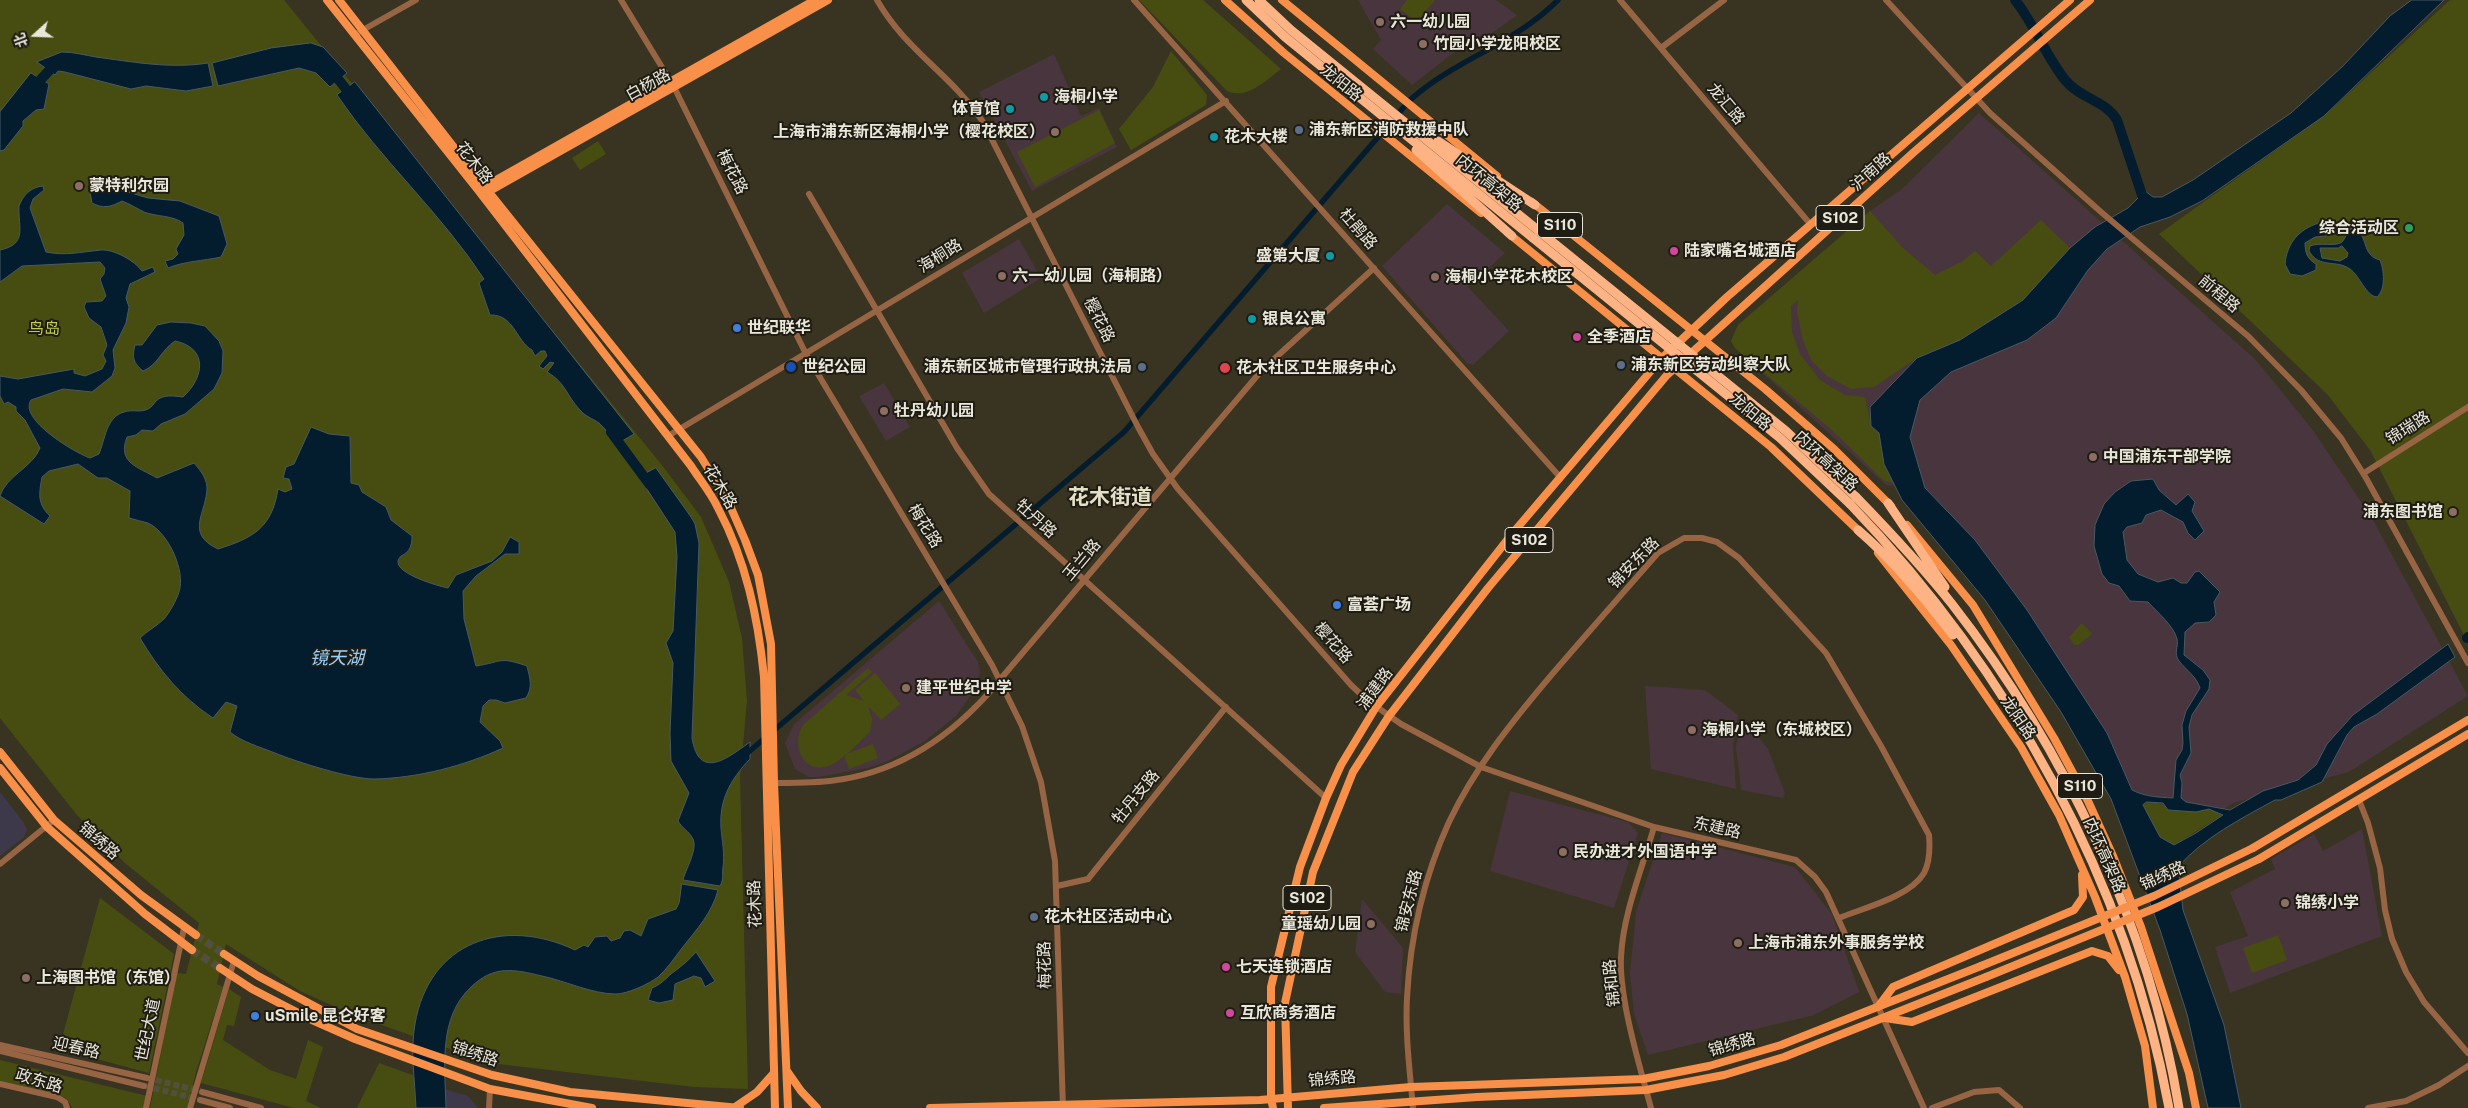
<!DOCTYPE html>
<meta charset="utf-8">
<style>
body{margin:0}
#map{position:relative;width:2468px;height:1108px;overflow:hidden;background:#393421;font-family:"Public Sans","Noto Sans SC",sans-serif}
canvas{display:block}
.north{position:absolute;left:10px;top:10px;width:50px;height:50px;-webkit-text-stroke:4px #1e1c13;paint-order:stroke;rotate:250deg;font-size:14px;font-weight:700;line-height:20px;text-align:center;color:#e9e6da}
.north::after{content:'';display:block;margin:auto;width:18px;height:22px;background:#e9e6da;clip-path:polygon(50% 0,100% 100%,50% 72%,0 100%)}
</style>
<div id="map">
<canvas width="2468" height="1108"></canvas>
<div class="north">北</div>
</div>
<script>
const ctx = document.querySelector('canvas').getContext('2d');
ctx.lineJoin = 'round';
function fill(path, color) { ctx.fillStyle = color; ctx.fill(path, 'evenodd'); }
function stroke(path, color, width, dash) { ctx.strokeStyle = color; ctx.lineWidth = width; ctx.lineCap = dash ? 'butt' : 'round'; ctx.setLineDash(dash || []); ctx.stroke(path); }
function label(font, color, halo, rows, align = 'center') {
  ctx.font = font + ' "Public Sans","Noto Sans SC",sans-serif'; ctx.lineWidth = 4; ctx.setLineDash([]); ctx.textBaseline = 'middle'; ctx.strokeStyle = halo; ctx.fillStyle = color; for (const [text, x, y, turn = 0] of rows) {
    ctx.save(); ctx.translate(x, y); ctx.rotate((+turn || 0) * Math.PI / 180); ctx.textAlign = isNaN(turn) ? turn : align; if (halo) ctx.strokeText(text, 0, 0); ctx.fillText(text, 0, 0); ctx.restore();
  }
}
const commercial = new Path2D(`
 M0 792 24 823 27 830 24 837 0 856Z
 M445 1089 468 1096 478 1108H446Z`);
const education = new Path2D(`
 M1358 0H1496L1517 15 1487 37 1456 51 1412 85 1373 49 1381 40Z
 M1054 54 1081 116 1099 108 1117 147 1032 191 979 92Z
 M1979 113 2256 360 2312 429 2372 518 2468 696 2349 772 2233 803 2159 852 2027 610 1975 540 1925 488 1886 485 1735 348 1731 341 1738 325 1870 211 1902 189Z
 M1447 204 1505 253 1468 287 1509 331 1473 365 1467 363 1382 266Z
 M1019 239 1041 278 984 313 962 273Z
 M884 383 910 427 886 441 859 396Z
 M939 601 978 662 980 673 973 692 956 716 925 741 888 761 868 768 818 777H809L795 769 785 743 794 724Z
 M1645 686 1705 690 1738 715 1733 745 1736 789 1651 769Z
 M1740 728 1754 731 1768 749 1785 793 1783 798 1741 790 1736 746Z
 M1510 791 1628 822 1638 833 1614 908 1490 871Z
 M2362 829 2382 936 2230 993 2215 947 2248 936 2230 892 2275 869 2271 859 2314 834 2323 851Z
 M1662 833 1795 867 1832 914 1859 992 1814 1015 1648 1055 1634 1014 1630 973 1636 912Z
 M1362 899 1403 948 1401 994 1385 992 1355 952Z`);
const green = new Path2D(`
 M0 0H284L661 464 701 517 729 582 742 638 747 701 740 777 748 1089 694 1087 490 1063 356 1016 300 991 226 944 217 984 223 987 196 1072 187 1108H150L177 973 186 974 199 923 125 863 77 815 0 718Z
 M1139 0H1203L1281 69C1265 81 1247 100 1227 91Z
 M1407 0H1435L1417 22 1400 9Z
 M2450 0H2468V643L2370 450 2327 394 2159 234 2324 116Z
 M1171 51 1207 95 1206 105 1131 150 1119 129 1153 87Z
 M1099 110 1115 143 1035 187 1017 152Z
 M598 141 606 154 580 170 572 158Z
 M1870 211 1903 248 1935 275 1963 261 1975 251 1991 266 2041 220 2070 248 2023 300 1960 340 1917 358 1874 387 1851 389 1827 376 1812 361 1803 341 1797 312 1798 300 1791 306 1792 332 1800 354 1820 380 1845 395 1865 397 1871 426 1879 433 1885 464 1893 483 1883 480 1833 431 1735 348 1731 341 1738 325Z
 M2082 623 2092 634 2078 645H2074L2069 637Z
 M868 668 872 672 846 695 864 701 855 690 875 673 900 704 881 720 868 706 872 719 870 732C858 743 845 758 831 765 805 777 790 746 803 725Z
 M873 744 878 758 849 769 844 755Z
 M2147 802C2163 802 2174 811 2189 812 2201 812 2213 805 2223 815L2174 845 2160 837 2143 805Z
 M100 898 174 954 149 1073 59 1049Z
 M2278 935 2287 960 2252 973 2243 948Z
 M229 989 241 997 234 1026 227 1025 223 1040 270 1070 296 1079 308 1040 323 1047 306 1101 321 1108H294L201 1083Z
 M0 1060 147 1096 145 1108H72L67 1099 60 1095 0 1081Z
 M379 1063 415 1076 416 1108H357Z`);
const water = new Path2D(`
 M2412 0H2444L2324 116 2202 201 2170 217 2140 227 2107 249 2088 270 2056 318 2027 340 1951 372 1920 400 1910 437 1925 488 1975 540 2027 610 2107 733 2132 790C2146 797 2158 797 2173 798L2176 760 2182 750 2183 743 2182 725 2186 711 2200 688C2196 676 2187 671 2179 661 2173 653 2179 647 2177 639 2174 626 2157 612 2148 602L2130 601 2119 586 2109 583 2102 574 2094 546 2095 525 2104 504 2115 492 2131 481 2153 479 2159 490 2176 505 2188 494 2195 502 2192 511 2204 531 2195 540 2188 533 2183 522 2161 510 2146 515 2142 523 2127 527 2123 532 2127 560 2138 574 2158 582 2173 578 2181 583H2187L2195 572 2199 571 2220 592 2214 602 2216 615 2209 622 2195 623 2185 632 2184 655 2203 670 2210 680 2209 689 2192 715 2189 727 2191 753 2180 775 2182 783 2181 798 2186 802 2230 810 2263 791 2298 780 2316 765 2327 744 2353 715 2448 644 2455 657 2377 714 2354 727 2347 735 2322 782 2281 800H2275C2242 818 2203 838 2178 867L2183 910 2224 1025 2241 1108H2208L2187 1014 2160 930 2111 799 2061 712 1985 600 1902 500 1884 464 1879 433 1871 426 1870 407 1917 358 1960 340 2023 300 2070 248 2095 227 2128 208 2145 191 2153 197H2162L2193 180 2291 113 2343 66 2390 16ZM2147 802 2163 803 2168 810 2196 812 2209 809 2223 815 2196 833 2174 845 2160 837 2143 805Z
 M311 43 323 47 347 73 330 87 316 73 299 68 218 86 212 63 271 48Z
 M62 52C74 52 84 55 96 57 133 62 171 69 208 63L213 86 186 91 146 86 131 89 65 72 58 71 55 75 37 62Z
 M31 73 49 84 44 109 36 110 23 121V126L4 150 0 151V112Z
 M355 82 634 434 617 444C611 437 606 429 599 423 592 418 586 417 580 410 566 395 566 383 547 372L554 363 550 362 543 369 539 366 547 356 545 351H541L535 356 532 350C516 341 514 314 490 315L479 283 484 279C441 213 381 160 337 95Z
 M93 182 101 190 108 186 148 198 180 201 219 216 227 244 221 257C203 261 185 261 168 268L165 261 173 259 178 254 176 249 184 235 183 223C172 215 157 217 144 212 136 208 130 204 122 201 111 207 103 209 92 203L90 192Z
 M43 186 44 190 33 199 30 208 46 252C65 256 81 252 101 250 114 249 135 261 142 271L153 267 155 272 130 284 126 298 129 307 126 323 113 350 115 368 112 376 92 392 63 389 31 400C18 419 75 453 90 458L99 454C105 440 106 417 124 412 133 409 140 413 148 409 152 407 153 405 156 401 163 394 174 396 183 397 204 378 209 348 175 341 161 350 158 365 143 371 133 363 132 357 135 345H142L157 325 171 322 191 323 205 326 219 341 223 351 222 373 214 389 185 414 161 424 153 431 142 430 136 435 127 437C117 463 138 467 157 478L194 463C200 470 206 477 207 487 207 513 184 533 218 549 253 538 272 528 278 489L285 492 292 489 289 479 283 478 286 467 294 464 311 427 329 434 350 436 351 483 359 485 362 492 386 507 391 520 412 536C412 557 400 552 398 561 396 574 438 586 448 588L456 575 492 561 502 552 510 537 519 542V554H505L476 576 463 591 464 619 476 666C503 662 498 656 527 666 530 679 533 687 526 698L505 703 496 700H489L483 706 480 722 500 741 503 748C464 766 418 778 374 779 351 779 297 762 275 753 260 747 242 742 230 732L237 706 226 702 213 718C181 697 159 670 140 638 147 631 157 626 164 619 170 612 176 601 179 592 186 571 168 532 148 523 142 521 135 520 129 518L130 491 107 478H98L78 464 49 471 42 477C39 493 37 504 50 516L44 524 0 496C6 476 33 467 40 448L25 420 16 411V407L8 402 4 404 0 396V376L18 379 74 369V373L85 376 102 369 106 361 103 355 107 345 101 327 89 318 84 307 86 302 102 301 106 296 100 279 104 274 105 268 100 262 22 266 0 282V250C28 244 18 228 19 206 23 195 31 187 43 186Z
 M2319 223 2328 232 2326 236 2315 237 2305 243C2305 252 2307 259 2316 264V270L2302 276 2290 274 2285 264C2287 243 2299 229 2319 223Z
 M2351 229H2357C2368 240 2363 256 2380 260 2384 270 2386 289 2377 297 2366 296 2360 276 2350 269 2336 259 2319 269 2309 251L2310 246C2319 242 2337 247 2342 242 2346 238 2346 233 2351 229ZM2342 246 2348 253 2347 257 2340 261 2322 258 2320 248H2338Z
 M656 468 691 517 695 524 699 543 692 738C699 782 729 757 750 742V759C731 779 719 799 721 828 722 841 725 854 723 867 722 874 724 879 720 886L683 880C685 871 698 849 693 839 689 831 682 828 678 821L689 793 671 761 670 733 673 663 666 643 673 631 677 557 675 532 639 477Z
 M682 884 718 890C712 913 697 929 682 948 675 957 667 969 658 977 649 984 627 994 616 994 592 994 566 981 542 976 513 969 494 965 471 987 438 1018 445 1066 446 1108H416C415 1081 410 1051 415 1024 429 942 503 916 575 950L584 945 588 947 595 937 607 936 611 941 620 938 624 931 630 930 641 936 648 919 676 909 679 903Z
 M696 952 715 981 705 987 701 978 694 976 675 984 673 1000 659 1003 648 1000 652 988C664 983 666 977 675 971 683 965 689 960 696 952Z`);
const canal = new Path2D(`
 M745 755 1124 432 1410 100C1457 58 1512 46 1558 0`);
const river = new Path2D(`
 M2015 0C2035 25 2046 57 2066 81 2081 99 2105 100 2117 120L2146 207
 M331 70 353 98
 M32 89 58 61
 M611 432 650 485
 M2467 638 2468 637`);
const minorTunnel = new Path2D(`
 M147 1078 201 1091
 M145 1086 198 1099`);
const majorTunnel = new Path2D(`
 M196 935 224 954
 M192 950 220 968`);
const minor = new Path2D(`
 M621 0 674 87 806 354 992 665 1022 726 1041 782 1055 861 1063 1108
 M877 0C906 51 952 75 983 122L1138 427 1153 454 1178 489 1351 685 1367 700 1401 724 1481 767 1654 827 1796 860 1815 877 1826 892 1924 1108
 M1134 0 1560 477
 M1620 0 1811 225
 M1886 0 1990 113 2101 212 2248 336 2301 390 2341 438 2366 478 2468 663
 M354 35 416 0
 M1661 48 1724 0
 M809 194 957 448 989 494 1326 798
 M668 436 1226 101
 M2364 473 2468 407
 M769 783C790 783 810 783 830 781 894 774 945 741 987 695L1262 370 1374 268
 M2359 800 2368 823 2380 868 2385 910 2392 939 2406 972 2424 1002 2468 1053
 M0 864 54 820
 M1057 886 1088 879 1226 707
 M0 1045 147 1078
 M0 1051 144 1086
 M0 1084 57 1097 65 1102 67 1108
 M202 1092 261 1108
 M200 1100 230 1108
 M146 1108 184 928
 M190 1108 234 961
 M489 1108 490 1089
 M1413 1108C1410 1072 1405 1035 1407 998 1410 938 1424 877 1449 822 1474 769 1511 723 1548 679 1584 637 1621 595 1658 553L1684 538H1702L1717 542 1739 558 1826 653 1881 746 1929 835C1930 847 1930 862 1924 873 1910 897 1863 908 1839 918
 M1651 1108C1640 1067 1619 999 1621 957 1623 914 1642 869 1654 827
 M1932 1108 1974 1092 1999 1090 2020 1108
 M2368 1108 2406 1101 2439 1085 2468 1066`);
const major = new Path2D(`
 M327 0 478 190 691 466C700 480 711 493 718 508 746 561 758 617 764 677L775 1108
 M339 0 488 191 701 457 728 501 745 540 758 575 771 644 774 783 788 1108
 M1225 0 1284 53 1481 213
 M1282 0 1497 176
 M482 188 815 0
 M486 193 828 0
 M1532 202 1765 389 1834 449 1891 506
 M1508 233 1771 447 1861 533
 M1907 525 1973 605 2054 738 2088 801 2113 856 2141 927 2189 1073 2196 1108
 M1878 553 1951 645 2021 747 2059 815 2095 897 2125 977 2145 1046 2153 1108
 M0 752 54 820 141 895 196 935
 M0 768 47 827 145 914 192 950
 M2253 848 2468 720
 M2259 859 2468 734
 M224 954 258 976 357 1029 492 1075 570 1092 740 1108
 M220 968 252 989 312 1020 355 1039 490 1089 592 1108
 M1878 1007 1893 987 2074 910 2083 897 2082 875
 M1885 1018 1912 1022 2092 951 2108 956 2119 970
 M787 1071 801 1091 817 1108
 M735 1107 757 1092 774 1073
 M930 1108 1260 1100 1411 1087 1643 1079 1709 1066 1781 1045 1981 966
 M1273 1108 1271 1098V987L1300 867 1326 798 1341 765 1376 707 1512 534 1661 359 1727 297 2070 0
 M1288 1108 1285 1003 1313 872 1353 772 1389 716 1488 588 1667 375 1914 152 2090 0
 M1324 1108 1477 1097 1646 1090 1724 1075 1784 1057 1986 977`);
const highway = new Path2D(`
 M1246 0 1285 37 1533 238
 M1259 0 1291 30 1539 231
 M1438 141 1535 205
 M1416 150 1512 236
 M1856 497C1889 531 1922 566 1952 604 2065 749 2149 925 2179 1108
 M1888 503 1945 587
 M1850 504C2009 670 2127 880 2169 1108
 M1858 530C1894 561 1924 597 1953 635`);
const majorBridge = new Path2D(`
 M1981 966 2154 896 2253 848
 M1986 977 2158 907 2259 859`);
const highwayBridge = new Path2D(`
 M1539 231 1786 431 1856 497
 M1533 238 1780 438 1850 504`);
const markers = [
 [1380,22,5,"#8d6e63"],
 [1423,44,5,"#8d6e63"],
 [1044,97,5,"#0f9aa8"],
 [1010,109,5,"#0f9aa8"],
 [1299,130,5,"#5c6f8a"],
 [1055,132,5,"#8d6e63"],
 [1214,137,5,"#0f9aa8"],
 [79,186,5,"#8d6e63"],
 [2409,228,5,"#2e9e5b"],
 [1674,251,5,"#d1479c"],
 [1330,256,5,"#0f9aa8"],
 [1002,276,5,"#8d6e63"],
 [1435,277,5,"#8d6e63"],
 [1252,319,5,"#0f9aa8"],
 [737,328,5,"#3f7fe0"],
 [1577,337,5,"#d1479c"],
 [1621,365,5,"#5c6f8a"],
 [791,367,6,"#1a4fb4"],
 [1142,367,5,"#5c6f8a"],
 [1225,368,6,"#e0444e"],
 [884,411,5,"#8d6e63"],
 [2093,457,5,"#8d6e63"],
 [2453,512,5,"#8d6e63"],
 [1337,605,5,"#3f7fe0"],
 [906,688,5,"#8d6e63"],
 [1692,730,5,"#8d6e63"],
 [1563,852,5,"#8d6e63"],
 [2285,903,5,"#8d6e63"],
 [1034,917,5,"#5c6f8a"],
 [1371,924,5,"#8d6e63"],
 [1738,943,5,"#8d6e63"],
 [1226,967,5,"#d1479c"],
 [26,978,5,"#8d6e63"],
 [1230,1013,5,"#d1479c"],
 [255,1016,5,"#3f7fe0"]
];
const shields = [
 [1840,218,48],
 [1560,225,45],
 [1529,540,48],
 [2080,786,45],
 [1307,898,48]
];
const shieldNames = [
 ["S102",1840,218],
 ["S110",1560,225],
 ["S102",1529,540],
 ["S110",2080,786],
 ["S102",1307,898]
];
const poiNames = [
 ["六一幼儿园",1390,22],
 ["竹园小学龙阳校区",1433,44],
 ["海桐小学",1054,97],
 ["体育馆",1000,109,"right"],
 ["浦东新区消防救援中队",1309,130],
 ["上海市浦东新区海桐小学（樱花校区）",1045,132,"right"],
 ["花木大楼",1224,137],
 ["蒙特利尔园",89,186],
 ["综合活动区",2399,228,"right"],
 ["陆家嘴名城酒店",1684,251],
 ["盛第大厦",1320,256,"right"],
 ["六一幼儿园（海桐路）",1012,276],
 ["海桐小学花木校区",1445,277],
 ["银良公寓",1262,319],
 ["世纪联华",747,328],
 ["全季酒店",1587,337],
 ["浦东新区劳动纠察大队",1631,365],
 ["世纪公园",802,367],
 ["浦东新区城市管理行政执法局",1132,367,"right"],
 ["花木社区卫生服务中心",1236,368],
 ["牡丹幼儿园",894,411],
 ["中国浦东干部学院",2103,457],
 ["浦东图书馆",2443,512,"right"],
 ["富荟广场",1347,605],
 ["建平世纪中学",916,688],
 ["海桐小学（东城校区）",1702,730],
 ["民办进才外国语中学",1573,852],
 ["锦绣小学",2295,903],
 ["花木社区活动中心",1044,917],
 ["童瑶幼儿园",1361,924,"right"],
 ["上海市浦东外事服务学校",1748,943],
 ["七天连锁酒店",1236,967],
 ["上海图书馆（东馆）",36,978],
 ["互欣商务酒店",1240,1013],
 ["uSmile 昆仑好客",265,1016]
];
const streetNames = [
 ["龙阳路",1341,83,39],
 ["白杨路",648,85,-29],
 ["龙汇路",1726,104,50],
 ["花木路",474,163,52],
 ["梅花路",732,172,63],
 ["沪南路",1871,172,-42],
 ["内环高架路",1489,183,39],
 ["杜鹃路",1358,229,49],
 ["海桐路",940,256,-32],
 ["前程路",2219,294,40],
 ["樱花路",1099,320,63],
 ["龙阳路",1750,412,40],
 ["锦瑞路",2408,428,-32],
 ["内环高架路",1826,461,43],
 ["花木路",720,487,59],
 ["牡丹路",1036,519,42],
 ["梅花路",925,526,58],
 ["玉兰路",1082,560,-50],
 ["锦安东路",1634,563,-46],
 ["樱花路",1333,643,49],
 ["浦建路",1375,689,-54],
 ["龙阳路",2018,718,55],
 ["牡丹支路",1136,797,-51],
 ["东建路",1717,828,13],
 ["锦绣路",99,841,41],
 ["内环高架路",2104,855,66],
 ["锦绣路",2163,876,-24],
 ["锦安东路",1409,901,-76],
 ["花木路",755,904,-92],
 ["梅花路",1045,965,-91],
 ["锦和路",1612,983,-96],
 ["世纪大道",148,1030,-78],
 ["锦绣路",1732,1045,-16],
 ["迎春路",76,1048,13],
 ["锦绣路",475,1054,18],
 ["锦绣路",1332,1079,-5],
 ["政东路",39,1081,17]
];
const parkNames = [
 ["鸟岛",44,329]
];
const waterNames = [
 ["镜天湖",337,658]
];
const districtNames = [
 ["花木街道",1110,498]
];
fill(commercial, '#3d394a');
fill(education, '#49353d');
fill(green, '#474d11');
fill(water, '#031c2e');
stroke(water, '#485962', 1);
stroke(canal, '#031c2e', 5.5);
stroke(river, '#031c2e', 10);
stroke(minorTunnel, '#534f3d', 6, [6, 3]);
stroke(majorTunnel, '#534f3d', 8, [8, 4]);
stroke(minor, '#976444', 6);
stroke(major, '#f89049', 8);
stroke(highway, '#feb385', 9);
stroke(majorBridge, '#f89049', 8);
stroke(highwayBridge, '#feb385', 9);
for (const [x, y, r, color] of markers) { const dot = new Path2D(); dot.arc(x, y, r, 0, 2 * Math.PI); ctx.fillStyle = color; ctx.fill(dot); stroke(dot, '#1e1c13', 2); }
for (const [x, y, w] of shields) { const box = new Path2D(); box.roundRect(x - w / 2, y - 12.5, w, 25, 4); ctx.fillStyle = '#1e1c13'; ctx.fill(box); stroke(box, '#e9e6da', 1); }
label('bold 15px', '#e9e6da', null, shieldNames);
label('bold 16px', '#e9e6da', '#1e1c13', poiNames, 'left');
label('16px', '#e9e6da', '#1e1c13', streetNames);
label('16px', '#c1cd50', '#1e1c13', parkNames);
label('italic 18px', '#96d0ff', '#1e1c13', waterNames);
label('bold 21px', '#e4dfc7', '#1e1c13', districtNames);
</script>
